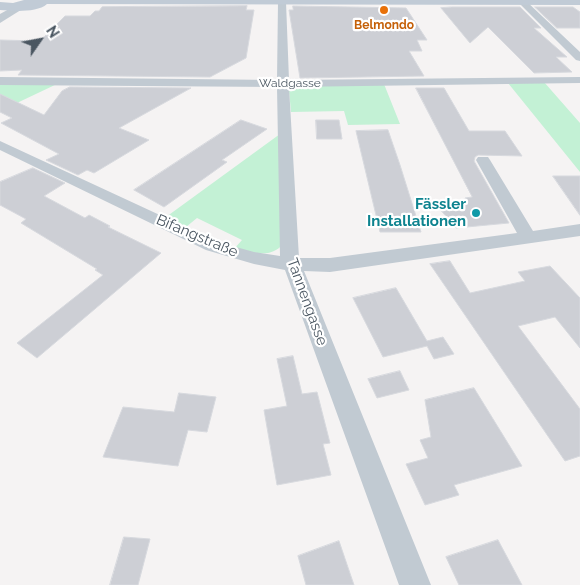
<!DOCTYPE html>
<meta charset="utf-8">
<style>
body{margin:0}
#map{position:relative;width:580px;height:585px;overflow:hidden;background:#f5f3f3;font-family:Raleway,sans-serif}
canvas{display:block}
.north{position:absolute;left:15px;top:15px;width:50px;height:50px;-webkit-text-stroke:4px #fff;paint-order:stroke;rotate:57deg;font-size:14px;font-weight:700;line-height:20px;text-align:center;color:#4a5661}
.north::after{content:'';display:block;margin:auto;width:18px;height:22px;background:#4a5661;clip-path:polygon(50% 0,100% 100%,50% 72%,0 100%)}
</style>
<div id="map">
<canvas width="580" height="585"></canvas>
<div class="north">N</div>
</div>
<script>
const ctx = document.querySelector('canvas').getContext('2d');
ctx.lineJoin = 'round';
function fill(path, color) { ctx.fillStyle = color; ctx.fill(path, 'evenodd'); }
function stroke(path, color, width, dash) { ctx.strokeStyle = color; ctx.lineWidth = width; ctx.lineCap = dash ? 'butt' : 'round'; ctx.setLineDash(dash || []); ctx.stroke(path); }
function label(font, color, halo, rows, align = 'center') {
  ctx.font = font + ' Raleway,sans-serif'; ctx.lineWidth = 4.5; ctx.setLineDash([]); ctx.textBaseline = 'middle'; ctx.strokeStyle = halo; ctx.fillStyle = color; for (const [text, x, y, turn = 0] of rows) {
    ctx.save(); ctx.translate(x, y); ctx.rotate((+turn || 0) * Math.PI / 180); ctx.textAlign = isNaN(turn) ? turn : align; if (halo) ctx.strokeText(text, 0, 0); ctx.fillText(text, 0, 0); ctx.restore();
  }
}
const green = new Path2D(`
 M544 82 580 123V172L508 83Z
 M0 83 57 84 0 111Z
 M384 84 400 124 348 125 344 111 291 112 289 90 295 86Z
 M280 134 283 244C270 260 251 251 234 249L242 240 197 218 186 227 166 217Z`);
const building = new Path2D(`
 M247 6 246 10H254L246 58 210 77 18 75 22 70 0 71V40L40 41 65 16H90L95 11H99L102 7Z
 M293 6 406 8 427 40H417L422 51H409L424 76 300 78 289 10H293Z
 M452 7H520L541 28H534L567 57H556L572 72 534 73 488 27 470 43 441 8Z
 M535 7H573L580 12V28H557Z
 M70 87 191 88 119 128 149 140 94 173 87 170 78 175 46 160 59 154 1 123 12 118 0 112V94L44 115 62 91Z
 M416 88H444L469 131H505L522 156 478 155 475 157 474 161 509 223 456 228 438 207 468 203 465 198 472 197Z
 M241 120 267 129 222 160 227 162 164 207 134 190Z
 M316 120H339L342 139H317Z
 M388 130 400 165 421 232H380L356 131Z
 M33 168 65 183 44 196 85 218 89 215 110 226 108 227 161 253 37 358 17 343 103 275 95 270 97 269 21 223 26 219 0 205V182Z
 M553 176H580V215Z
 M450 261 470 293 525 281 518 272 550 266 580 298V348L555 317 518 326 580 409V456L565 461 430 264Z
 M396 288 427 341 443 337 454 354 434 359 427 346 383 357 353 298Z
 M293 356 302 394 317 392 330 443 323 444 331 475 277 485 264 410 287 406 277 359Z
 M400 371 409 390 377 398 368 379Z
 M474 388 522 466 454 485 459 495 425 505 406 464 428 458 420 440 431 437 425 400Z
 M179 393 216 397 207 432 188 430 178 466 103 457 123 407 174 412Z
 M124 537 150 539 138 585H110Z
 M498 540 522 585H459L446 557Z
 M339 541 354 585H306L298 556Z`);
const minor = new Path2D(`
 M280 0 286 2 289 80 580 77V83L289 87 299 258H330L517 233 476 160 478 157H488L490 160 533 231 580 224V236L330 272 304 271 431 585H399L285 270 254 264 206 250 0 150V141L218 242 254 252 280 256 277 87 0 85V77L277 80 278 2Z
 M516 0H525L580 52V61L576 60Z`);
const tertiary = new Path2D(`
 M20 3 24 4 26 6 24 8 0 23V14Z`);
const secondary = new Path2D(`
 M24 0H580V5L47 4C37 13 13 11 0 10V2L13 3Z`);
const markers = [
 [384,10,5,"#e8710a"],
 [476,213,5,"#0f9aa8"]
];
const farFoodnames = [
 ["Belmondo",384,25]
];
const farStreetnames = [
 ["Waldgasse",290,83]
];
const cultureNames = [
 ["Fässler",466,204],
 ["Installationen",466,221]
];
const streetNames = [
 ["Bifangstraße",197,236,23],
 ["Tannengasse",307,302,70]
];
fill(green, '#c3f1d5');
fill(building, '#cdcfd5');
stroke(building, '#d7d9de', 1);
fill(minor, '#c1cad2');
fill(tertiary, '#c1cad2');
fill(secondary, '#c1cbd6');
for (const [x, y, r, color] of markers) { const dot = new Path2D(); dot.arc(x, y, r, 0, 2 * Math.PI); ctx.fillStyle = color; ctx.fill(dot); stroke(dot, '#fff', 2); }
label('bold 12px', '#c56008', '#fff', farFoodnames);
label('12px', '#4a5661', '#fff', farStreetnames);
label('bold 15px', '#0d838f', '#fff', cultureNames, 'right');
label('15px', '#4a5661', '#fff', streetNames);
</script>
